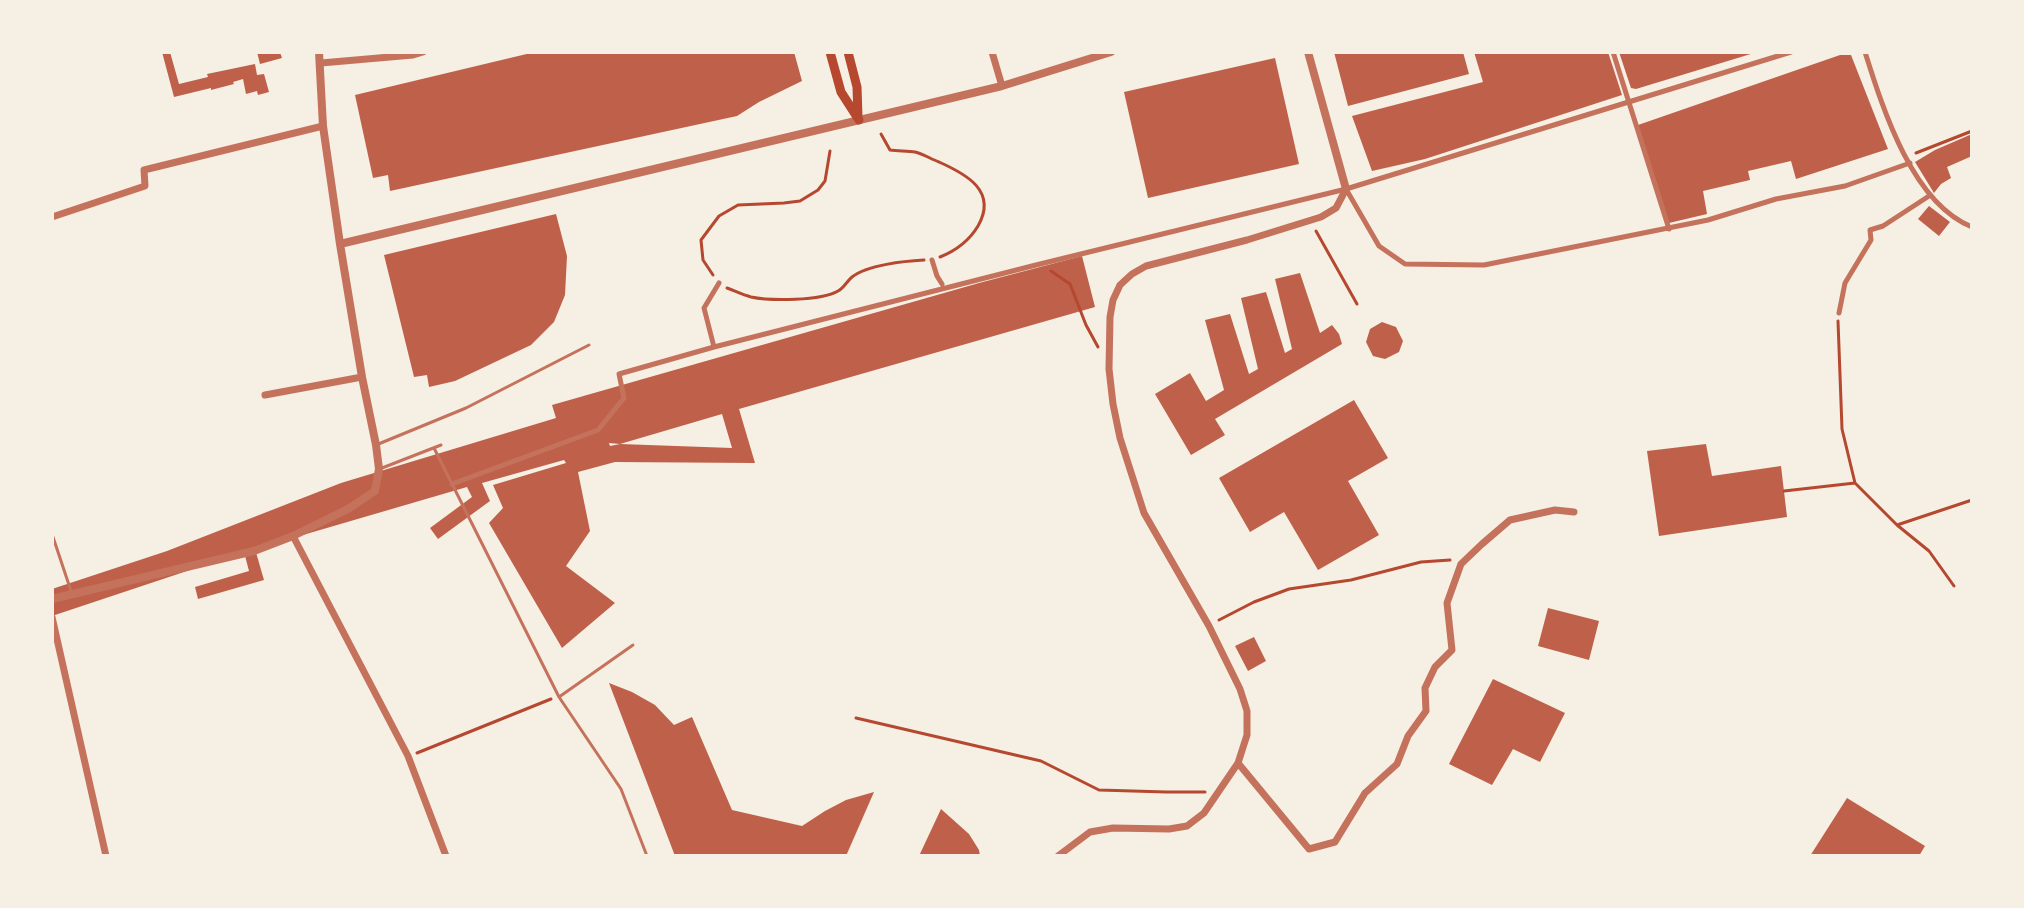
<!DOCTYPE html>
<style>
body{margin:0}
#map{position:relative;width:2024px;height:908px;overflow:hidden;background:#f6efe4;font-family:Commissioner,sans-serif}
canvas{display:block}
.frame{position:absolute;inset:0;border:54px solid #f6efe4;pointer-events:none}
</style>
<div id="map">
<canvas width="2024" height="908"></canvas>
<div class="frame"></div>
</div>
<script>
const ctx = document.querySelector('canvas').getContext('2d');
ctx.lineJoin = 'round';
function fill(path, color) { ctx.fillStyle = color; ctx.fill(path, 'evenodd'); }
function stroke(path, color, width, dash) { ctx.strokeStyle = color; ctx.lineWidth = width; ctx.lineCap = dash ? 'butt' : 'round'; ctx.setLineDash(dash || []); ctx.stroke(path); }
const building = new Path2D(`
 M162 52H170L179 84 208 77 207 74 255 64 257 75 264 74 269 92 258 95 257 91 246 94 243 79 233 82 234 84 211 90V88L174 97Z
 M257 52H280L282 58 260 64Z
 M535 52H794L802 81 759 102 737 116 390 191 388 175 373 178 355 95Z
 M1334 52H1463L1469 74 1348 106Z
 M1474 52H1608L1622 95 1425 159 1372 171 1352 116 1483 82Z
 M1619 52H1754V53L1636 89 1631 88Z
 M1840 55H1851L1888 149 1796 179 1791 161 1748 171 1750 180 1703 191 1707 214 1669 223 1638 125Z
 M1275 58 1299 164 1148 198 1124 92Z
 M1972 134V156L1947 167 1951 178 1941 184 1934 193 1915 162 1935 150Z
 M1929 206 1950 222 1939 236 1918 219Z
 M556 214 567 256 565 295 554 322 531 345 455 381 429 387 427 375 414 377 384 255Z
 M1082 256 1095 307 739 409 755 463 615 462 578 472 590 531 566 566 615 603 562 648 489 523 503 508 493 485 566 463 564 460 482 483 490 501 438 539 430 528 472 497 467 487 255 549 264 580 198 599 195 587 249 571 244 552 52 616V589L167 551 341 483 556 418 552 405 979 283ZM722 414 732 448 620 444 610 446 609 443 620 444Z
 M1300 273 1320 333 1332 325 1339 334 1342 344 1215 419 1225 435 1191 455 1155 394 1190 373 1206 401 1224 390 1205 320 1230 314 1249 374 1258 369 1241 298 1266 292 1285 353 1292 349 1275 279Z
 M1382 322 1396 327 1403 341 1399 352 1385 359 1373 356 1366 342 1370 329Z
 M1354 400 1388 458 1348 481 1379 535 1318 570 1284 512 1250 532 1219 478Z
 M1706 444 1712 476 1781 466 1787 517 1659 536 1647 451Z
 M1548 608 1599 621 1589 660 1538 646Z
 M1254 637 1266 661 1248 671 1235 646Z
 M1493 679 1565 713 1540 762 1513 749 1492 785 1449 764Z
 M609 683 632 692 655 705 674 725 692 717 732 810 802 826 825 811 846 800 874 792 846 856H675Z
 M1847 798 1925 846 1919 856H1810Z
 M941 809 969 834 979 850 980 856H919Z`);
const path = new Path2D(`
 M881 134 890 150C898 151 907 151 915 152 923 154 931 159 939 162 966 174 998 191 978 226 969 241 955 251 940 257
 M1916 153 1972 131
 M1316 231 1357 304
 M1051 271 1070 284 1086 325 1098 347
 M713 275 703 260 701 240 719 216 738 205 784 203 800 201 818 190 825 181 830 151
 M727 288C735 291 743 295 751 297 770 301 821 301 838 291 844 288 847 281 852 277 867 265 905 261 924 260
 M1838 321 1842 429 1855 483
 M1784 491 1855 483 1897 525 1929 551 1954 586
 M1897 525 1972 500
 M1219 620 1254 602 1289 589 1351 580 1421 562 1450 560
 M856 718 1041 761 1099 790 1166 792H1205
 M417 753 551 699`);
const service = new Path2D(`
 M376 445 466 408 589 345
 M434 448 559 697 621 789 647 856
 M382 468 441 445
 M52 534 72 594
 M559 697 633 645`);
const pedestrian = new Path2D(`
 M1613 52 1669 229
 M1865 52C1883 109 1912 203 1972 227
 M1346 189 1379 246 1405 264 1484 265 1708 220 1776 199 1845 186 1910 163
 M932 260 937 276 942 284
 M1839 313 1845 283 1871 240 1870 230 1883 226 1929 196
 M714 347 704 308 719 283
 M452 484 598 430 624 398 619 374 714 347 1036 265 1346 189 1791 52`);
const minor = new Path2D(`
 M992 52 1002 86
 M321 63 413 55 423 52
 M52 217 145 186 144 170 323 126
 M265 395 362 377
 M293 536 408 756 446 856
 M52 617 106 856
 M1238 763 1309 849 1335 842 1365 793 1397 764 1408 736 1426 711 1425 688 1435 667 1452 650 1447 603 1461 564 1482 544 1510 520 1555 510 1574 512
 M1058 856 1090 832 1113 828 1169 829 1187 826 1204 813 1238 763 1247 735V711L1240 689 1209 626 1144 513 1120 438 1113 404 1109 369 1110 317 1113 300 1120 285 1132 274 1146 266 1247 240 1321 217 1336 208 1346 189`);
const tertiary = new Path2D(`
 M1308 52 1346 189
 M340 244 1002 86 1111 52
 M52 599 254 551 293 536 348 509 375 491 379 469 376 445 362 377 340 244 323 126 319 52`);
const secondary = new Path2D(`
 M830 52 841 92 859 120
 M848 52 857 87 858 117`);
fill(building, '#bf614a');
stroke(path, '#b5482f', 3);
stroke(service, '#c5725c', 3);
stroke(pedestrian, '#c5725c', 5);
stroke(minor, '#c5725c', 7);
stroke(tertiary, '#c5725c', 8);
stroke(secondary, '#b5482f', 9);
</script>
